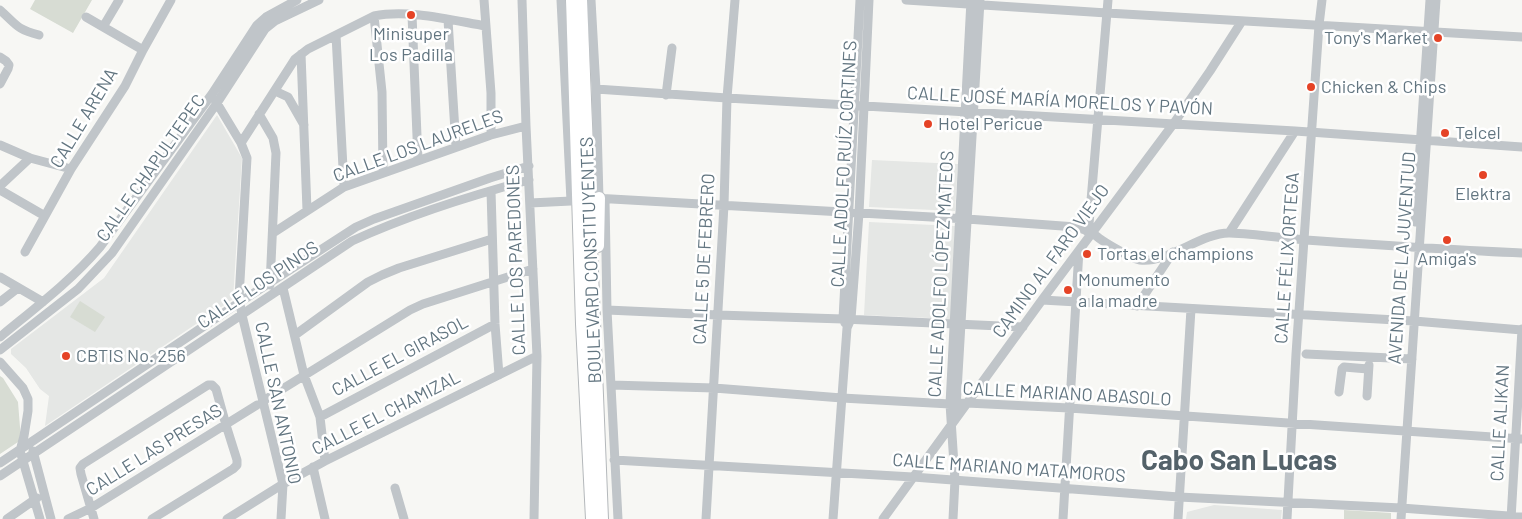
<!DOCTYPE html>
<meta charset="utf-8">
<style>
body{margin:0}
canvas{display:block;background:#f7f7f4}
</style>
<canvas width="1522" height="519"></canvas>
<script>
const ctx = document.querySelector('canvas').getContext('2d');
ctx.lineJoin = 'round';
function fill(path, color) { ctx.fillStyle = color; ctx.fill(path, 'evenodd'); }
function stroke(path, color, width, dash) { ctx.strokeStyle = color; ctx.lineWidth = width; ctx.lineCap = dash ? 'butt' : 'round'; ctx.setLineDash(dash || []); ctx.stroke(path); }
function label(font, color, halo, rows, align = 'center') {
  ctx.font = font + ' Barlow,sans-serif'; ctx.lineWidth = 5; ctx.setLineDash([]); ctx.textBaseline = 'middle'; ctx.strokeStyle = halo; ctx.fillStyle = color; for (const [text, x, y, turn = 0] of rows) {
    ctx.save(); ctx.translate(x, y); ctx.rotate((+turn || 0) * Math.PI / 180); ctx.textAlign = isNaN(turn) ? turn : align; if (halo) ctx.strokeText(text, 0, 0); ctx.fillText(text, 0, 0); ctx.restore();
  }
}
const built = new Path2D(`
 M217 115 242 158 233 299 45 426 49 396 40 389 26 368 11 354V349L104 278Z
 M872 160 958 164 955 211 869 207Z
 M869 222 955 226 951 319 864 315Z
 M1214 505 1282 510 1281 519H1186L1187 512Z`);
const green = new Path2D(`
 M35 0H92L73 33 30 9Z
 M80 301 105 317 95 332 70 317Z
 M0 376 3 378 18 402 21 440 0 454Z
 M1344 510 1391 513V519H1344Z`);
const minor = new Path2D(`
 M484 0 491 93V135
 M522 0 526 126 537 356 534 519
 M591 0 596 89 599 198
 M906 0 1107 13 1522 37
 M1108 0 1089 224C1090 227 1090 229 1091 231 1097 239 1130 258 1140 260 1167 264 1202 232 1230 233 1256 234 1281 238 1306 240 1378 245 1450 250 1522 253
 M0 10C17 25 16 29 39 35
 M412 15 418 160
 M374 16 382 92 383 172
 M86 17 143 50
 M448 20 456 147
 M103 27 119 0
 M336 35 344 187
 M301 54 307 210
 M0 57 6 61 9 65 8 69 0 84
 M596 89 727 98 1295 131 1522 147
 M275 91 288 97 304 125
 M666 95 672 48
 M215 100 241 143 247 158 239 298 242 315 283 484 281 519
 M259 114 273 138 276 153 270 285
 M241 143 295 59 308 49 374 16C408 9 451 20 486 26
 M0 145 30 158 71 169
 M0 186 30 158
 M0 190 45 216
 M491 191 495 324 499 375
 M594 198 967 219 1076 227 1085 230 1091 234
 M605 200 607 310 618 519
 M530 203 571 201 561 0
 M1415 222 1430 0
 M273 233 344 187 491 135 526 126
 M1229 233 1295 131
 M25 252 71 169 125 86 143 50 171 0
 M0 277 43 302
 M283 288 304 375 320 417 325 461
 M1042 300 1414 321 1522 330
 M0 302 18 288
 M1137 306 1173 252
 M607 310 718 315 843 319 1023 327
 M845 323 843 319 860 0
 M295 335 368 282 382 275 399 268 492 239
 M0 337C35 308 71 281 100 247L212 94 257 25 266 17 297 0
 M0 350 78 289 112 253 217 103 265 29 275 21 319 0
 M1306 354 1412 359
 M0 362 23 388 28 399V411L24 436 20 451 40 519
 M611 385 714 388 842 398 950 404 967 403 1069 408 1522 439
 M1339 392 1342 369 1344 367 1368 369
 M1367 396 1369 365
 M263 401 410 310 423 304 533 269
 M956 408 980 1
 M320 417 495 324
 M33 451 51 519
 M614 460 913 477 1179 497 1401 508 1522 517
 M0 463 240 302 356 227 374 219 490 178 529 166
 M313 467 325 519
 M0 476 352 241C409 215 469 196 529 180
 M395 488 404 519
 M7 519 37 498
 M68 519 91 508 257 405
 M94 519 81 474 80 468 83 464 208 385H212L216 389 226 425 237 460V465L233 469 152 519
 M227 519 283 484 325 461 537 356
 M706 519 724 205 727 98 735 0
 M833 519 847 328 851 319 859 213 869 0
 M883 519 1042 300 1174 123 1210 71 1242 21
 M953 519 955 480 950 404 971 0
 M1063 519 1079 250
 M1178 519 1191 309
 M1287 519 1296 354 1319 25 1322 0
 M1401 519 1436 0
 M1511 519 1522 329`);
const highway = new Path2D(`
 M572 0 582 324 592 519
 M581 0 602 519
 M598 246 599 198`);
const markers = [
 [411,15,5,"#e54326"],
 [1438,38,5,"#e54326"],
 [1311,87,5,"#e54326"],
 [928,124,5,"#e54326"],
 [1445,133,5,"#e54326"],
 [1483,175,5,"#e54326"],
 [1447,240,5,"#e54326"],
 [1087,254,5,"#e54326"],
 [1068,290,5,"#e54326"],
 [66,356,5,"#e54326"]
];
const poiNames = [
 ["Minisuper",411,34,"center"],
 ["Los Padilla",411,55,"center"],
 ["Tony's Market",1428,38,"right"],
 ["Chicken & Chips",1321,87],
 ["Hotel Pericue",938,124],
 ["Telcel",1455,133],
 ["Elektra",1483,194,"center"],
 ["Tortas el champions",1097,254],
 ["Amiga's",1447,259,"center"],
 ["Monumento",1078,280],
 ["a la madre",1078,301],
 ["CBTIS No. 256",76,356]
];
const streetNames = [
 ["CALLE JOSÉ MARÍA MORELOS Y PAVÓN",1060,101,3],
 ["CALLE ARENA",84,118,-59],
 ["CALLE LOS LAURELES",418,146,-20],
 ["CALLE ADOLFO RUÍZ CORTINES",844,164,-87],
 ["CALLE CHAPULTEPEC",151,168,-55],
 ["CALLE FÉLIX ORTEGA",1287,258,-86],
 ["AVENIDA DE LA JUVENTUD",1402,258,-86],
 ["CALLE 5 DE FEBRERO",704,259,-87],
 ["CALLE LOS PAREDONES",516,260,-92],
 ["BOULEVARD CONSTITUYENTES",591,260,-92],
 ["CAMINO AL FARO VIEJO",1051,261,-54],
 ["CALLE ADOLFO LÓPEZ MATEOS",941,274,-87],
 ["CALLE LOS PINOS",258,285,-34],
 ["CALLE EL GIRASOL",400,356,-28],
 ["CALLE MARIANO ABASOLO",1067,394,3],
 ["CALLE SAN ANTONIO",278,403,78],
 ["CALLE EL CHAMIZAL",386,413,-27],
 ["CALLE ALIKAN",1500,423,-87],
 ["CALLE LAS PRESAS",154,450,-32],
 ["CALLE MARIANO MATAMOROS",1009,468,4]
];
const townNames = [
 ["Cabo San Lucas",1239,461]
];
fill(built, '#e5e7e5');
fill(green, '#d7dcd3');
stroke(highway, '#b4b8bb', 14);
stroke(minor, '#c0c5c9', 9);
stroke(highway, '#fff', 12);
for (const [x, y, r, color] of markers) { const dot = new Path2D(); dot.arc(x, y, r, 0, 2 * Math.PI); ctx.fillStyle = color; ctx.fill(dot); stroke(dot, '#fff', 2); }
label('18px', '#627580', '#fff', poiNames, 'left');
label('18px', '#627580', '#fff', streetNames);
label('bold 28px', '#54626a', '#fff', townNames);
</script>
